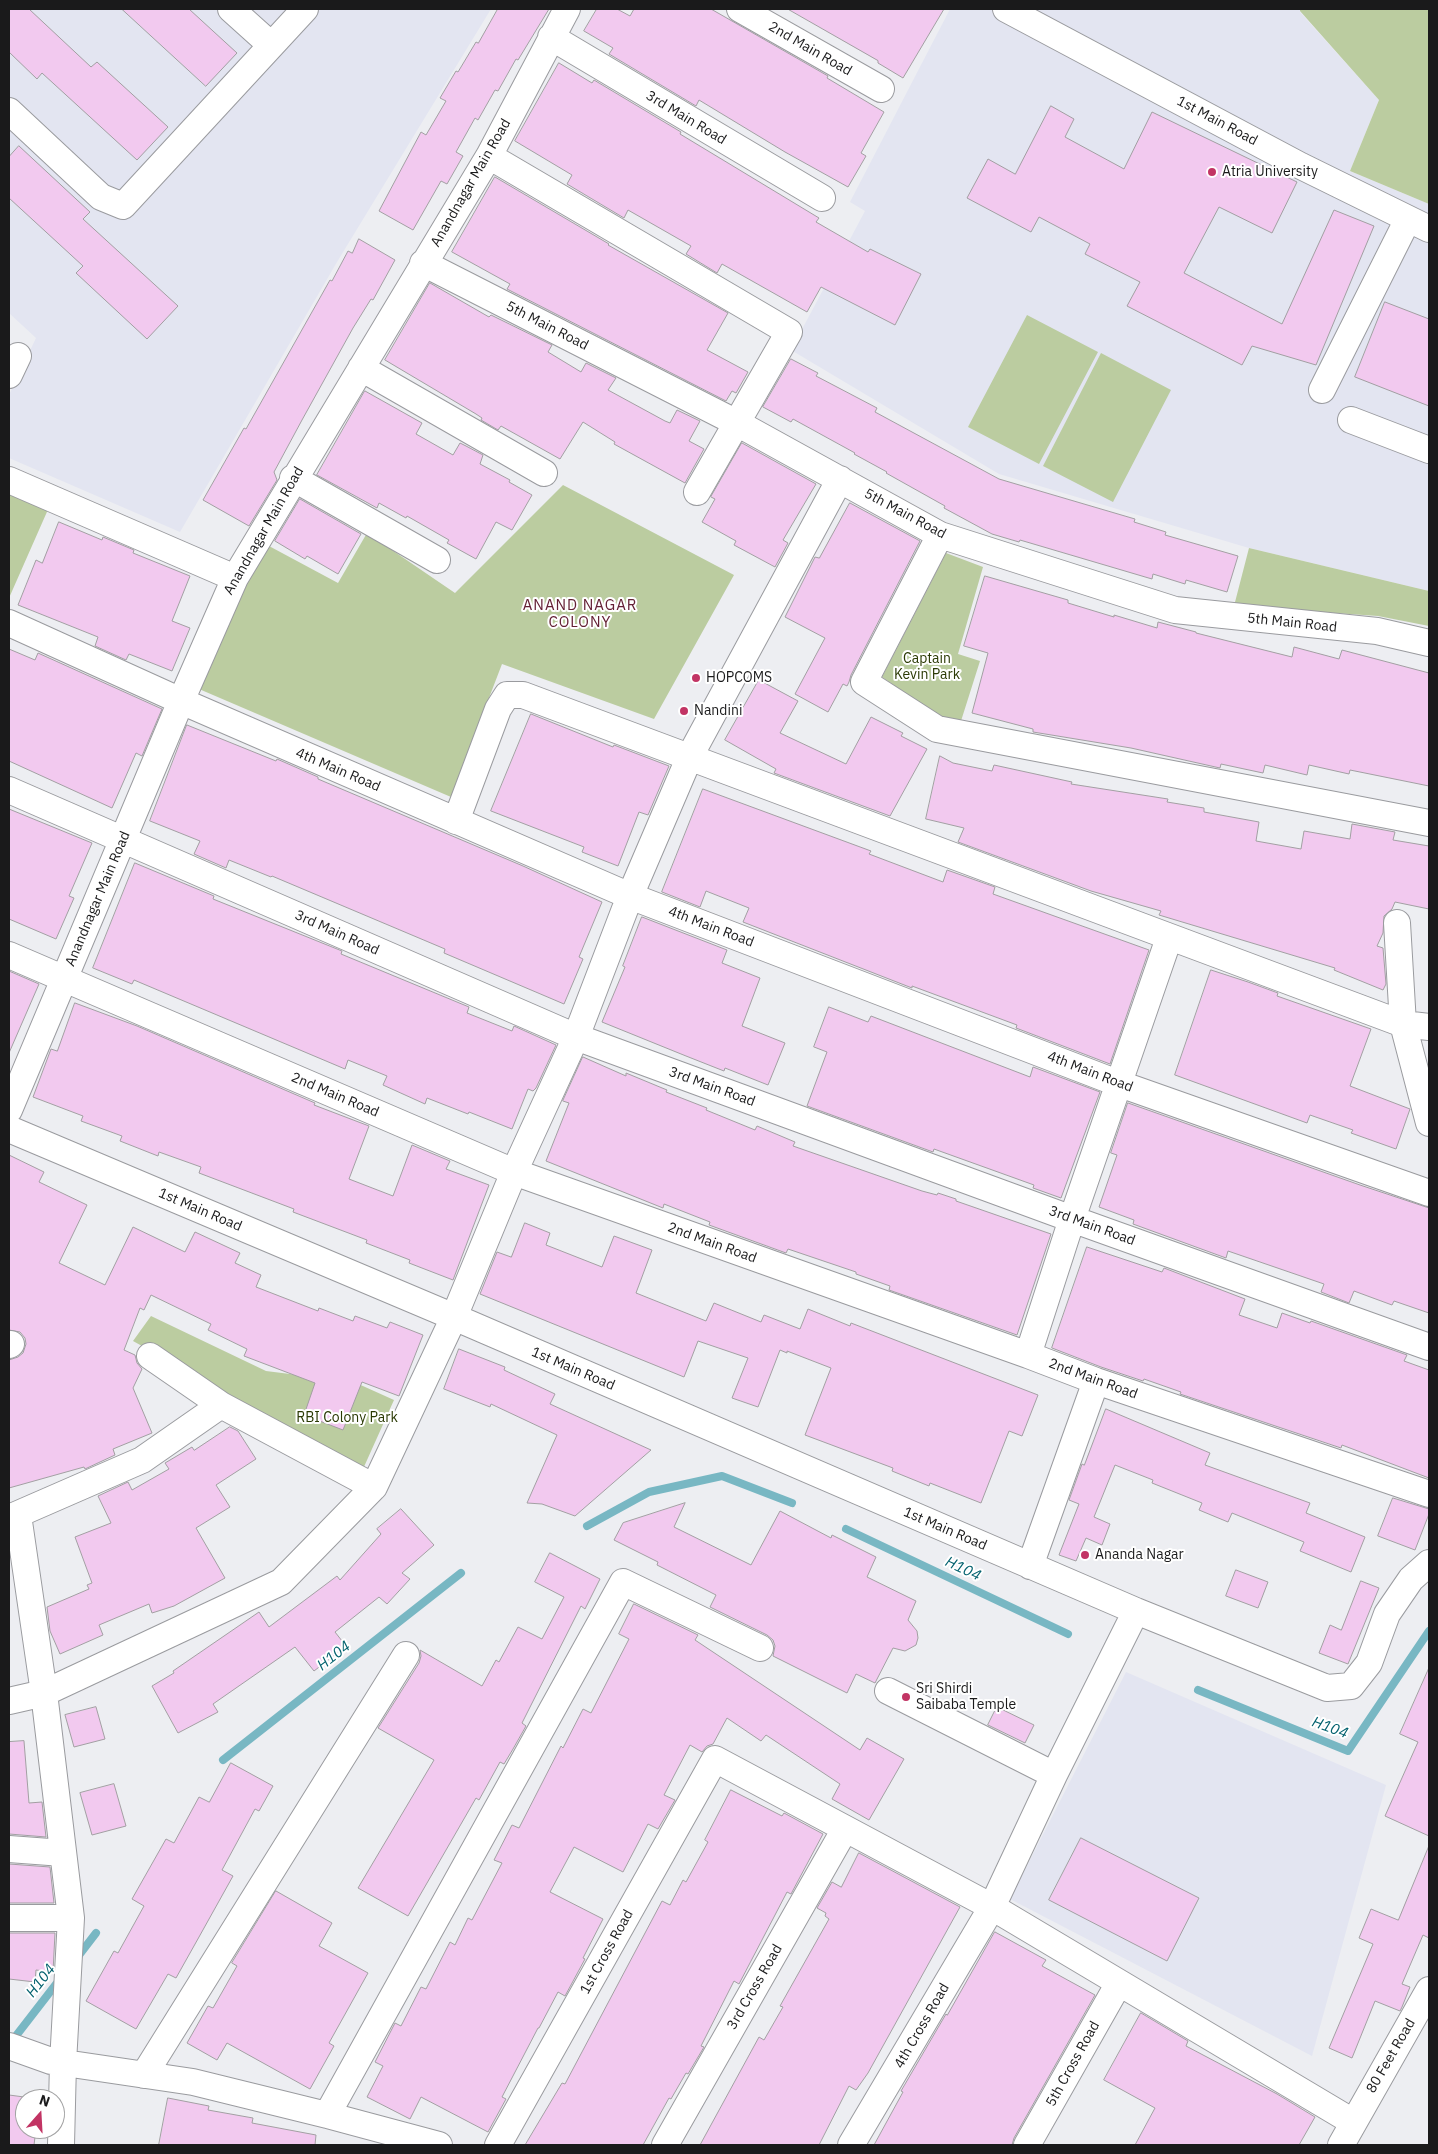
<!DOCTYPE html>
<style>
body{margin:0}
#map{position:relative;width:1438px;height:2154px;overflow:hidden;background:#edeef2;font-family:"IBM Plex Sans",sans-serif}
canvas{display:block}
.frame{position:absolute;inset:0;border:10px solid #1a1a1b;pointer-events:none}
.north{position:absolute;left:15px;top:2089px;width:50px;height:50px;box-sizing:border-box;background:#fff;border:1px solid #a3a3a4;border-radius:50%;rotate:19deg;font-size:14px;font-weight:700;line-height:20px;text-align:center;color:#1a1a1b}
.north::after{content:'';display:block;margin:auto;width:18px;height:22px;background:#c23464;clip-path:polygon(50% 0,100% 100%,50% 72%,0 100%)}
</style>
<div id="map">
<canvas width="1438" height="2154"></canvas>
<div class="frame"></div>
<div class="north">N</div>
</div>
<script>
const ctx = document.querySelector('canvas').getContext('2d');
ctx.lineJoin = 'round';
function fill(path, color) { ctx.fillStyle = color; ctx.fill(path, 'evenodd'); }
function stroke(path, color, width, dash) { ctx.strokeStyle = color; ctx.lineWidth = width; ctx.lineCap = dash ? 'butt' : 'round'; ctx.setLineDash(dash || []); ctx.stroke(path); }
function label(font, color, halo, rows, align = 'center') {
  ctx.font = font + ' "IBM Plex Sans",sans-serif'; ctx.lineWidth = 4; ctx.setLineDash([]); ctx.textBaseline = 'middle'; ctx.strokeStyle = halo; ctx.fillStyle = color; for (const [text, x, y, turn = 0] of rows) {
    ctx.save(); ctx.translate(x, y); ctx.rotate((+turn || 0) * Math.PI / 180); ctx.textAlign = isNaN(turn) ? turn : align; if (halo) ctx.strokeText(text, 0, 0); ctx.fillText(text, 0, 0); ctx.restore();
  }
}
const built = new Path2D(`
 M9 9H491L337 262 180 532 9 458V395L36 338 9 313Z
 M950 9H1300V12L1379 100 1350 171 1429 204V591L1249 548 999 474 791 350 865 211 850 202Z
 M1126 1672 1386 1785 1312 2056 1010 1899Z`);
const green = new Path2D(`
 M1300 9H1429V204L1350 171 1379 100 1300 11Z
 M1027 315 1098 352 1039 464 968 427Z
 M1101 353 1171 390 1113 502 1043 466Z
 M563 485 734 575 654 719 502 664 451 797 199 689 248 580 269 546 338 583 367 533 455 593Z
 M9 489 50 505 9 598Z
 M1249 548 1429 591V626L1378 616 1234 606Z
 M946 553 983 567 958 654 980 661 961 721 941 718 882 677Z
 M151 1316 266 1371 354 1382 394 1400 363 1469 133 1341Z`);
const stream = new Path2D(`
 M587 1526 649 1492 722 1476 792 1503
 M846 1529 1068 1634
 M1198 1690 1348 1751 1429 1631
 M223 1760 461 1573
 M76 1959 96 1933
 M12 2041 60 1979`);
const building = new Path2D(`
 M9 9H29L91 67 97 62 168 127 137 160 42 73 37 79 9 52Z
 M122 9H189L237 53 206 86Z
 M498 9H549L518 60 516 59 498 91 495 90 478 120 475 118 456 152 463 156 447 184 441 181 413 230 379 211 421 132 426 135 446 101 440 98 456 71 458 72 476 42 478 43Z
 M597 9H617L630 16 634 9H711L828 76 827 78 884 112 861 153 866 156 848 187 785 152 699 100 696 106 609 54 613 48 584 31Z
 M788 9H944L903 78 878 63V61Z
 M559 63 592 83 594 80 681 132 680 134 819 218 816 222 868 252 870 249 921 274 895 325 821 287 807 312 722 264 717 273 686 254 691 246 628 210 624 218 567 184 572 175 515 141Z
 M1051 106 1074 119 1065 137 1124 169 1152 112 1297 182 1272 233 1219 207 1184 273 1282 324 1334 210 1374 226 1316 365 1252 346 1242 365 1127 306 1140 282 1085 254 1090 244 1039 217 1031 232 967 198 988 159 1015 174Z
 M19 146 90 212 83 219 178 306 147 339 76 273 83 266 9 198V157Z
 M495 177 609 244 608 245 728 313 707 350 748 372 736 393 732 391 726 401 507 289 510 284 452 252Z
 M359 239 395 260 373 300 371 299 353 328 302 420 274 472 277 480 249 526 203 500 244 428 246 429 330 280 332 281 348 251 352 253Z
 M430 283 489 317 491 315 552 345 548 352 581 372 586 363 616 378 608 390 665 421 670 423 677 410 700 421 689 441 704 449 685 483 614 444 615 442 583 422 560 459 501 426 498 430 481 420 482 418 476 414 385 360Z
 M1385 302 1429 319V406L1355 377Z
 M791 359 818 373 816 376 877 408 875 412 999 479 1135 519 1134 522 1166 532 1165 535 1238 556 1227 592 1186 580 1185 584 1153 574 1152 579 1020 540 1019 542 992 534 944 508 945 506 886 473 887 472 854 454 855 453 793 419 791 422 763 407Z
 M365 391 422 423 416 434 453 455 460 443 466 446 483 455 480 464 510 480 509 482 532 495 512 530 496 522 476 559 447 543 449 540 407 516 406 518 379 503 377 508 317 475Z
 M742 443 816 484 783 540 788 543 775 567 734 545 736 541 702 522 715 499 711 497Z
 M300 499 361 534 338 574 307 556 305 559 275 541Z
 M850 503 920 541 851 675 849 682 847 686 843 684 828 712 795 694 825 638 785 617 815 557 819 558Z
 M59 522 102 540 103 537 134 550 133 553 190 576 172 621 190 628 172 671 129 654 126 660 95 646 98 637 18 605 36 560 42 563Z
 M985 576 1068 600V603L1114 617V615L1157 628 1158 622 1196 632V633L1292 657 1294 647 1339 659 1342 650 1429 673V786L1350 770 1349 774 1309 765 1307 775 1265 765 1263 773 1221 764 1220 768 1131 748 1033 732V729L972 713 988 653 964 646Z
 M9 649 35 660 38 653 162 709 142 756 136 753 112 808 9 761Z
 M759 680 798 701 780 733 846 764 871 717 903 733 901 736 927 749 890 816 774 773 776 769 725 740Z
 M531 714 613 747 614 745 669 766 648 815 639 812 618 866 582 852 584 847 491 811Z
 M187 725 276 761 277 759 318 777V779L523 866 602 902 579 957 583 959 564 1004 444 953 445 949 272 876 271 877 229 860 226 868 194 854 200 841 150 821Z
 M940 756 953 763 992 771 994 765 1072 782 1071 784 1168 799 1167 802 1204 808V812L1259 822 1256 841 1301 849 1304 831 1350 839 1352 824 1395 832 1393 840 1429 846V909L1395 902 1392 909 1384 916 1383 933 1377 946 1383 948 1386 984 1383 990 1334 970 1335 968 1159 915 1161 911 1091 891 958 842 964 828 926 819Z
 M703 789 871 851 869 854 943 882 947 870 995 887 993 894 1149 950 1110 1064 1016 1028 1017 1025 912 986V988L743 922 749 908 706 891 700 907 662 892Z
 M9 809 92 843 69 896 74 898 56 939 9 919Z
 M135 863 214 896 213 899 342 951 341 954 469 1007 467 1013 512 1031 514 1026 556 1045 536 1088 533 1091 528 1089 512 1129 469 1112 468 1114 427 1098 425 1104 383 1085 387 1076 348 1060 345 1069 134 980 132 984 93 968Z
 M642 917 727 950 722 963 760 978 742 1026 785 1043 768 1085 725 1068 724 1071 686 1056 602 1022 625 967 623 966Z
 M1211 970 1248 982 1278 993 1277 996 1371 1029 1350 1086 1410 1109 1396 1149 1351 1133 1353 1130 1310 1115 1307 1123 1175 1075Z
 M9 971 39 984 9 1053Z
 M75 1003 137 1026 315 1103 314 1105 369 1126 349 1179 393 1196 412 1145 450 1161 446 1169 489 1185 453 1280 409 1263 410 1260 366 1243 367 1240 293 1212 294 1209 199 1173 201 1167 159 1152 158 1156 120 1141 122 1136 81 1121 83 1116 33 1097 51 1049 57 1051Z
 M829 1007 868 1022 871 1016 1030 1077 1033 1067 1100 1092 1061 1198 1033 1188 1034 1185 934 1149 933 1152 807 1106 827 1052 814 1047Z
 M583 1057 626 1076V1073L667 1090 666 1092 707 1108 706 1110 755 1130 757 1126 795 1142 793 1146 922 1191 937 1195 938 1193 956 1199V1201L1051 1234 1017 1335 889 1290 890 1286 856 1274V1272L788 1249 786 1253 709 1225 710 1222 664 1204 663 1208 546 1161 569 1103 563 1101Z
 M1128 1103 1360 1185 1429 1208V1313L1394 1301 1392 1305 1354 1291 1349 1303 1321 1292 1324 1284 1228 1251 1226 1258 1133 1224 1134 1220 1099 1207 1117 1155 1111 1153Z
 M9 1155 44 1172 39 1182 87 1205 59 1263 105 1285 133 1227 185 1252 195 1232 240 1253 235 1263 261 1275 256 1287 318 1311 319 1308 353 1321 355 1316 387 1328 390 1322 423 1335 399 1396 362 1382 343 1430 304 1415 315 1383 244 1356 247 1349 208 1330 211 1324 151 1295 144 1310 140 1308 124 1350 135 1355 137 1363 142 1369 133 1388 152 1433 113 1449 115 1455 85 1469 84 1467 9 1488V1360L18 1357 23 1353 26 1344 25 1338 20 1332 9 1330Z
 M525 1223 550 1233 546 1245 602 1267 614 1236 652 1250 636 1293 706 1321 714 1303 761 1322 764 1315 800 1329 808 1309 850 1326 851 1323 1038 1395 1022 1436 1009 1431 981 1503 930 1483 929 1486 892 1471 893 1468 805 1435 831 1368 787 1351V1353L780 1350 758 1407 732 1398 748 1358 698 1341 684 1377 480 1294 497 1252 511 1257Z
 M1087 1247 1162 1272 1164 1268 1245 1299 1239 1315 1277 1328 1282 1313 1310 1323 1311 1321 1407 1355 1404 1361 1429 1370V1478L1342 1445 1341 1448 1180 1394 1181 1392 1144 1379 1143 1381 1101 1367 1052 1348Z
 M459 1349 505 1367 504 1370 555 1394 550 1404 651 1450 575 1516 542 1504 527 1503 557 1435 491 1404 490 1407 444 1389Z
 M1106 1409 1210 1453 1205 1465 1310 1503 1306 1513 1365 1537 1351 1572 1300 1551 1304 1542 1232 1513 1228 1522 1199 1510 1202 1503 1152 1483 1153 1480 1115 1465 1094 1517 1110 1524 1102 1545 1086 1538 1076 1561 1059 1555 1079 1504 1069 1500 1082 1464 1084 1465Z
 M230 1427 238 1431 256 1459 216 1485 230 1507 196 1528 225 1578 174 1606 152 1613 149 1604 99 1625 103 1635 60 1654 50 1631 47 1607 89 1589 87 1585 92 1583 75 1537 111 1523 98 1496 128 1482 132 1490 169 1469 165 1463 192 1447 194 1450Z
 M1393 1498 1429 1509V1514L1415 1550 1378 1536Z
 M685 1503 674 1527 751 1565 780 1511 831 1538 832 1535 876 1557 867 1577 916 1601 908 1620 917 1631 918 1638 916 1645 905 1651 893 1648 875 1683 856 1674 847 1693 773 1656 775 1646 773 1640 767 1635 710 1607 716 1595 657 1565 658 1562 614 1540 623 1523Z
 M401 1509 434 1545 402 1573 410 1579 387 1604 379 1597 335 1632 346 1646 314 1671 295 1647 213 1704 218 1712 178 1733 152 1686 174 1673 173 1671 259 1612 269 1627 337 1576 340 1580 381 1534 377 1529Z
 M550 1553 600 1579 585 1609 581 1606 522 1723 526 1726 513 1749 504 1764 500 1762 479 1800 476 1798 408 1916 358 1888 434 1760 378 1728 419 1663 421 1656 420 1650 482 1686 496 1660 499 1662 518 1627 542 1639 564 1597 535 1582Z
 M1236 1570 1268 1582 1258 1608 1226 1596Z
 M1361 1581 1379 1588 1348 1664 1319 1653 1330 1625 1341 1630Z
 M634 1604 698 1635 695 1640 860 1750 867 1738 904 1759 869 1820 832 1799 840 1784 766 1735 761 1741 727 1718 713 1744 707 1746 702 1752 690 1745 664 1795 675 1800 658 1829 648 1824 623 1872 574 1847 573 1849 550 1892 603 1919 583 1958 585 1959 565 1996 558 1992 539 2028H538L502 2097 506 2099 488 2132 421 2097 410 2119 367 2097 383 2066 375 2062 395 2023 401 2026 421 1987 426 1989 450 1942 455 1945 468 1918 472 1920 502 1863 494 1860 512 1825 519 1828 561 1746 563 1748 583 1709 591 1713 629 1639 619 1634Z
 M1429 1668V1836L1385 1816 1418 1742 1400 1734Z
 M96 1707 105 1739 74 1747 65 1715Z
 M997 1707 1034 1725 1025 1743 988 1725Z
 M24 1741 29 1803 42 1802 46 1837 9 1834V1742Z
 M231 1763 273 1786 259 1811 255 1809 222 1870 233 1876 199 1937 176 1978 168 1974 136 2029 86 2001 114 1951 118 1953 144 1906 132 1899 166 1839 174 1843 199 1797 209 1802Z
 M114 1784 126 1826 92 1835 80 1793Z
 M731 1790 782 1816 784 1813 823 1834 791 1894 787 1892 739 1984 734 1981 701 2046 704 2047 688 2074 686 2073 671 2099 669 2098 643 2145H525L562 2083 565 2084 662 1901 670 1905 683 1880 686 1882 708 1842 705 1840Z
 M1081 1838 1199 1898 1167 1961 1049 1900Z
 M1429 1846V1938L1423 1935 1402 1984 1410 1987 1402 2007 1400 2011 1375 2001 1352 2058 1329 2048 1373 1944 1359 1938 1371 1909 1398 1920Z
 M859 1853 960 1907 868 2073 856 2090 849 2086 819 2145H700L759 2037 764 2040 783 2007 780 2006 829 1919 825 1916 826 1913 817 1908 832 1882 841 1887Z
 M9 1864 50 1867 54 1903H9Z
 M276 1891 332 1923 319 1946 368 1973 329 2043 334 2046 310 2089 227 2043 217 2060 187 2043 208 2006 213 2008 237 1966 232 1963Z
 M995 1932 1046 1960 1042 1966 1095 1995 1014 2138 1012 2145H874L903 2092 901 2091 946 2014 947 2015Z
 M9 1933H55L53 1972 36 1970 35 1982 9 1979Z
 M1141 2013 1188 2041 1186 2046 1277 2094 1315 2117 1299 2145H1135L1155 2108 1104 2080Z
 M9 2095 39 2099H25V2129H36L34 2145H9Z
 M168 2098 209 2106 208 2110 253 2118 252 2123 316 2135 315 2145H159Z`);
const minor = new Path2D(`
 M231 9 271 45
 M740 9 881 89
 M1006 9 1301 166 1429 229
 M551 37 822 198
 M9 111 101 197 123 206 305 9
 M489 156 789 332 697 492
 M423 263 737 423 940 535 1175 610 1377 631 1429 643
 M361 368 544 473
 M9 375 18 356
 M1322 390 1408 219
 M1351 420 1429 450
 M293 478 437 560
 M9 480 235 578
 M940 535 864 682 937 729 1429 823
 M9 623 181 701 630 896 1120 1084 1429 1193
 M9 790 576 1037 1072 1219 1429 1347
 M456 821 498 709 507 695H523L1403 1024 1429 1123
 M1397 923 1403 1024 1429 1027
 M9 955 514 1172 1028 1355 1096 1381 1429 1494
 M9 1110 181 701 235 578 489 156 567 9
 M9 1129 454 1317 1136 1611 1327 1688 1351 1686 1369 1663 1387 1614 1411 1579 1429 1563
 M9 1345 11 1344
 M1028 1355 1072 1219 1169 938
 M150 1356 221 1405
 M9 1518 142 1460 221 1405 374 1487 454 1317 514 1172 576 1037 630 896 690 756 840 479
 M1030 1566 1096 1381
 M888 1691 1054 1775
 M9 1701 44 1693 281 1582 374 1487
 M9 1849 63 1853
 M9 1918H71L44 1693 18 1515
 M9 2046 51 2061 193 2082 327 2115 439 2145
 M144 2075 406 1655
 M327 2115 623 1582 760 1648
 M61 2145 63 2063 71 1918
 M498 2145 715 1759 992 1907 1353 2122
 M665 2145 845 1829
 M851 2145 992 1907 1054 1775 1136 1611
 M1027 2145 1119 1983
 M1341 2145 1429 1990`);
const markers = [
 [1212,172,5,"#c23464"],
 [696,678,5,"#c23464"],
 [684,711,5,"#c23464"],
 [1085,1555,5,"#c23464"],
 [906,1697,5,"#c23464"]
];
const streetNames = [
 ["2nd Main Road",810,49,30],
 ["3rd Main Road",686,118,31],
 ["1st Main Road",1217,121,28],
 ["Anandnagar Main Road",471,183,-60],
 ["5th Main Road",547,326,27],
 ["5th Main Road",905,514,28],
 ["Anandnagar Main Road",264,531,-60],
 ["5th Main Road",1292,623,6],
 ["4th Main Road",338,770,23],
 ["Anandnagar Main Road",98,899,-67],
 ["4th Main Road",711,927,21],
 ["3rd Main Road",337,933,24],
 ["4th Main Road",1090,1072,21],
 ["3rd Main Road",712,1087,20],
 ["2nd Main Road",335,1095,23],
 ["1st Main Road",200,1210,23],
 ["3rd Main Road",1092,1226,20],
 ["2nd Main Road",712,1243,20],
 ["1st Main Road",573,1369,23],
 ["2nd Main Road",1093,1379,20],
 ["1st Main Road",945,1529,23],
 ["1st Cross Road",607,1952,-61],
 ["3rd Cross Road",755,1987,-60],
 ["4th Cross Road",922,2026,-60],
 ["80 Feet Road",1391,2056,-60],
 ["5th Cross Road",1073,2064,-61]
];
const poiNames = [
 ["Atria University",1222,172],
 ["HOPCOMS",706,678],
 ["Nandini",694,711],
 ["Ananda Nagar",1095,1555],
 ["Sri Shirdi",916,1689],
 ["Saibaba Temple",916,1705]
];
const parkNames = [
 ["Captain",927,659],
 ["Kevin Park",927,675],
 ["RBI Colony Park",347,1418]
];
const neighbourhoodNames = [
 ["ANAND NAGAR",580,606],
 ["COLONY",580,623]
];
const waterNames = [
 ["H104",963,1569,25],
 ["H104",334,1656,-38],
 ["H104",1330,1728,20],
 ["H104",41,1981,-52]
];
fill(built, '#e3e5f1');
fill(green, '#bbcca0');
stroke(stream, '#78b7c3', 8);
fill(building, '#f2c9ef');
stroke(building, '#a29fa2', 1);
stroke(minor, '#9a9b9f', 28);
stroke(minor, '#fff', 26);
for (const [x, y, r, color] of markers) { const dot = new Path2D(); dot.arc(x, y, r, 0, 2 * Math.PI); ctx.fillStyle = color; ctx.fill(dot); stroke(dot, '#fff', 2); }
label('14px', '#1a1a1b', '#fff', streetNames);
label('14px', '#1a1a1b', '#fff', poiNames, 'left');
label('14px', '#2a3903', '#fff', parkNames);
ctx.letterSpacing = '1px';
label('15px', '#642035', '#fff', neighbourhoodNames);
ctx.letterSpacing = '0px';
label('italic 15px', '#04626f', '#fff', waterNames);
</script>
